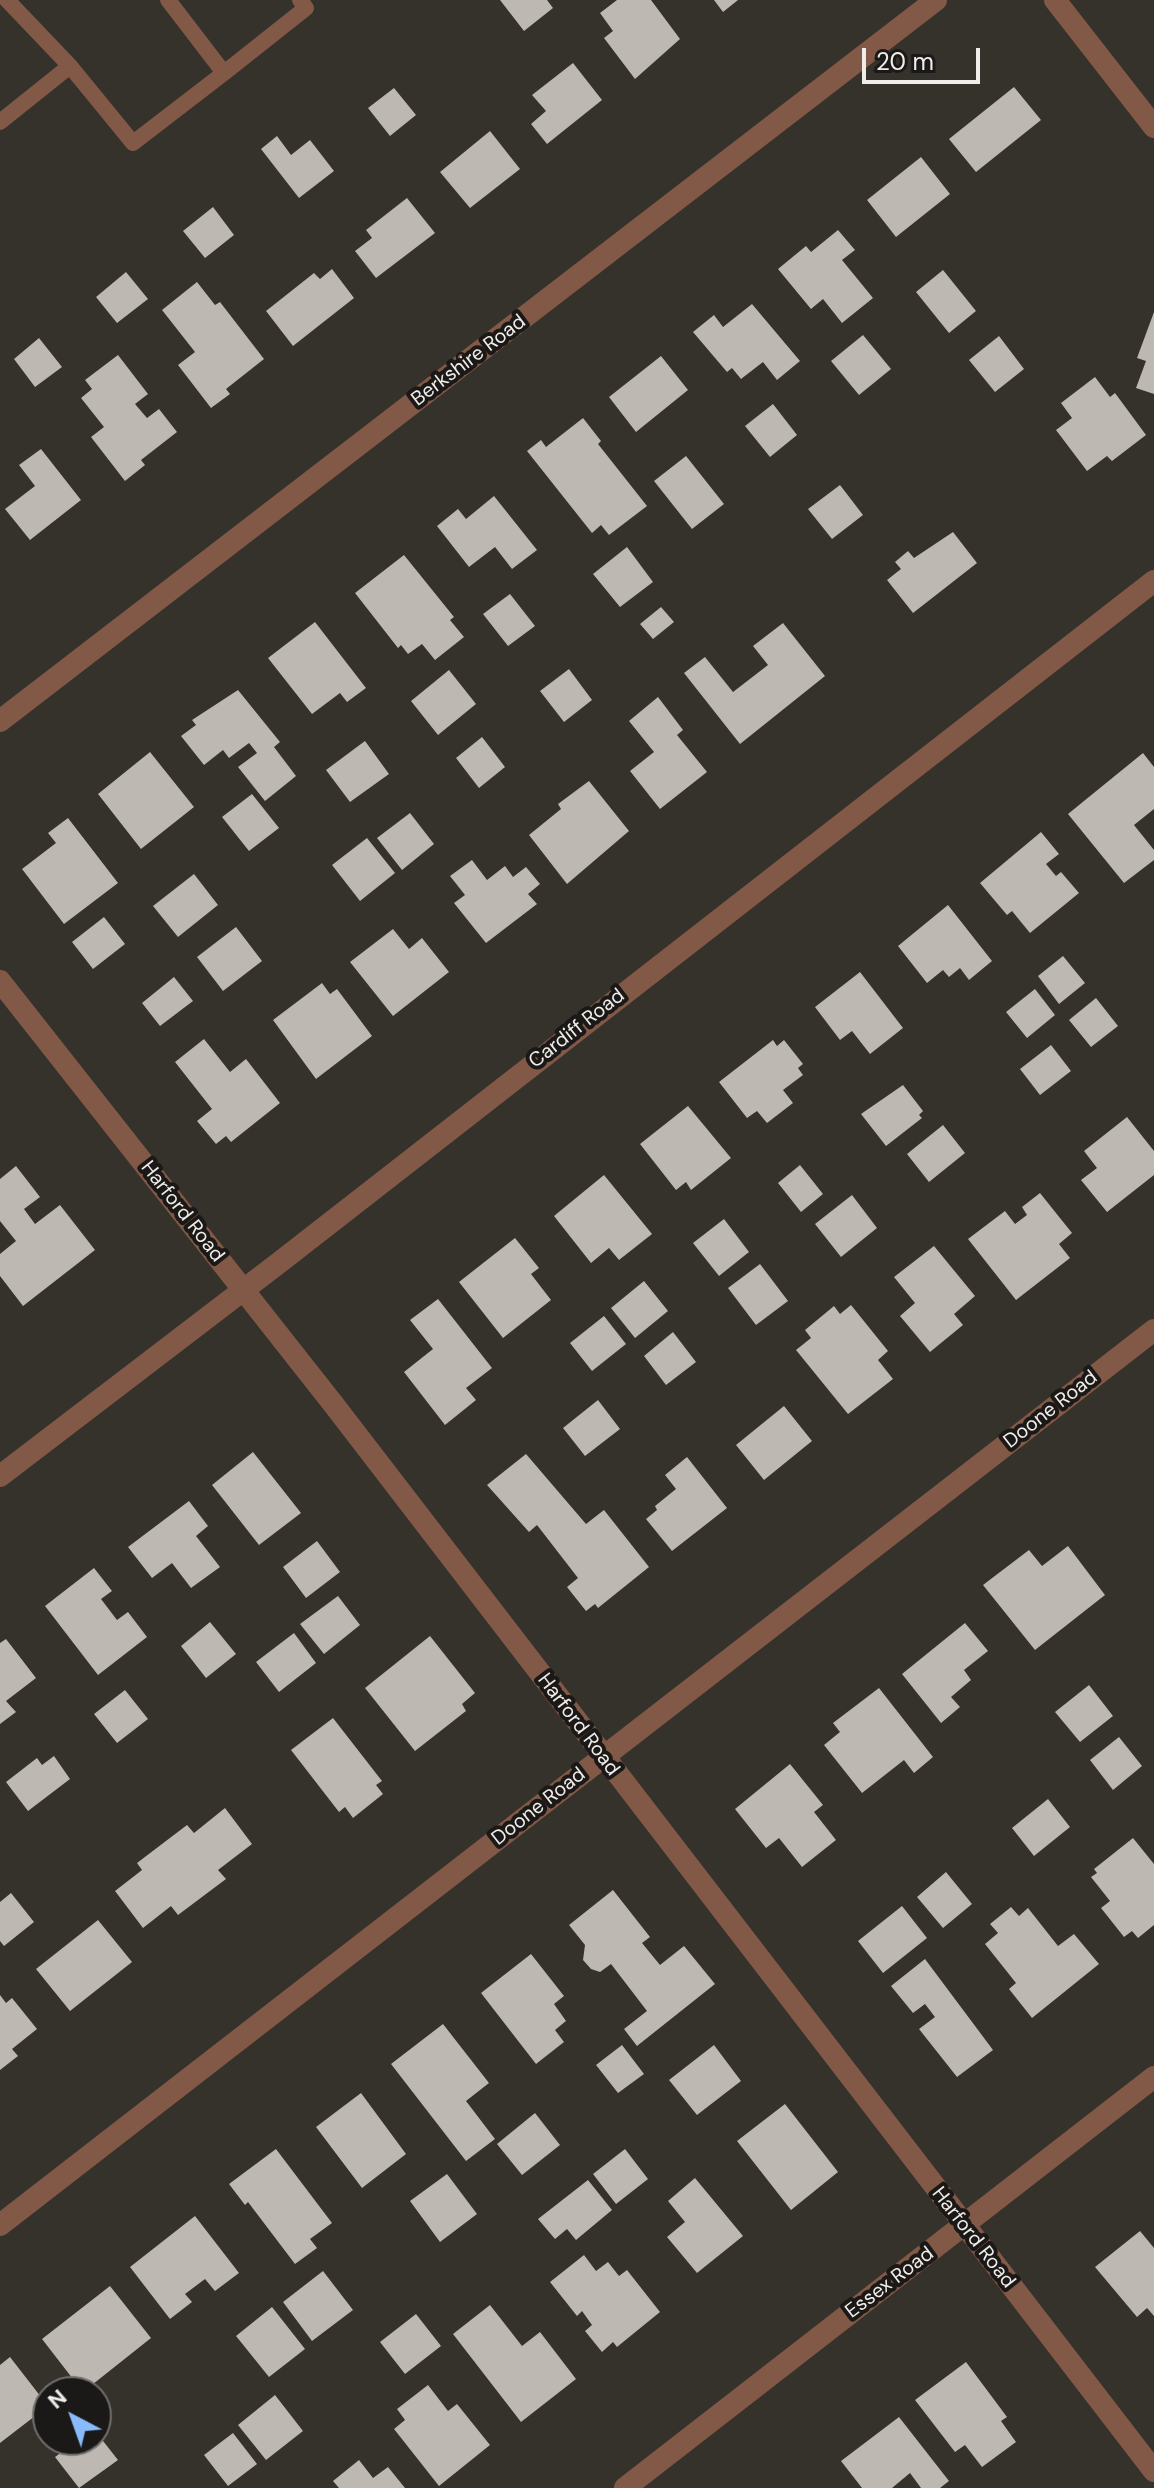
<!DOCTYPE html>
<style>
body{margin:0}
#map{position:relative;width:1154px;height:2488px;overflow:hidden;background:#35312b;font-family:"DM Sans",sans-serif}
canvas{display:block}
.north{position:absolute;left:32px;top:2376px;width:80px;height:80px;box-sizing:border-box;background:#1b1917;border:2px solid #706d6b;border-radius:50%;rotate:319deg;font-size:22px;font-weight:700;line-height:32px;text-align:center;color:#efece9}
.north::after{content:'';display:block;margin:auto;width:28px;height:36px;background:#88bafc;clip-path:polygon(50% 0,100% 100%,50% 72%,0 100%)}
.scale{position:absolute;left:862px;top:48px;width:118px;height:36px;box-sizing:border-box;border:4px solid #efece9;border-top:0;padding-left:10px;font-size:24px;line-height:28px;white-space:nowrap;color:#efece9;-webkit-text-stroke:6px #1b1917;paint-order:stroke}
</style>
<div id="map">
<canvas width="1154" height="2488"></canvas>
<div class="north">N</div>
<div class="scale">20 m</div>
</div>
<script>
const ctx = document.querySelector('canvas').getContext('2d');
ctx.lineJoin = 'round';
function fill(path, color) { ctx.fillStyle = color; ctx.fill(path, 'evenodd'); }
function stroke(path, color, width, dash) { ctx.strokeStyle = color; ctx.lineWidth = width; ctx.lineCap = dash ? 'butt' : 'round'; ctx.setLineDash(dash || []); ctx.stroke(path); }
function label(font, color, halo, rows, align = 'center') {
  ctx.font = font + ' "DM Sans",sans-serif'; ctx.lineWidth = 8; ctx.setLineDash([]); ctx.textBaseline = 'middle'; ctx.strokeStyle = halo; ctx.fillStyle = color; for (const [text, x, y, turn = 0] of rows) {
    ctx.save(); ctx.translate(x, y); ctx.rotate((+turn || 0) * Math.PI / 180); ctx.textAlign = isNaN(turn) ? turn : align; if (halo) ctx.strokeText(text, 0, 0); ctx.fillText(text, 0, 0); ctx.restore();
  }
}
const building = new Path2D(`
 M500 0H547L553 8 524 31Z
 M617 0H651L680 39 635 79 604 38 613 31 600 13Z
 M714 0H738L723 12Z
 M573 63 602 100 547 144 531 124 546 111 532 95Z
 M1014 87 1041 120 976 172 949 139Z
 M394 88 416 115 390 136 368 108Z
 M490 131 520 169 470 208 440 172Z
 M277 136 291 155 310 140 334 171 299 198 261 149Z
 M921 157 950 194 896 237 867 200Z
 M407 198 435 233 376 278 355 251 372 238 366 230Z
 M213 207 234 235 205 258 183 231Z
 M838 230 855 250 842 260 873 298 842 323 823 299 811 309 778 269 806 246 811 252Z
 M332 269 354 298 293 346 266 311 314 273 320 279Z
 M943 270 976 311 949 333 916 292Z
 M126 272 148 299 117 323 96 297Z
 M197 282 215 305 220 302 264 359 226 389 230 394 211 408 178 365 195 352 162 310Z
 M752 304 800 361 777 380 763 362 741 379 732 368 727 372 693 332 714 315 723 327Z
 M1154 312V394L1136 388 1146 361 1137 358Z
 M863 335 891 369 859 395 831 361Z
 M999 336 1024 369 995 392 969 360Z
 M39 338 62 367 35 387 14 359Z
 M118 355 148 394 135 404 147 418 159 409 177 432 141 460 145 465 125 481 91 437 104 427 81 398 92 389 85 380Z
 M661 356 688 390 636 432 609 397Z
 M1095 377 1110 397 1115 393 1146 435 1112 461 1107 456 1087 471 1056 430 1072 418 1061 403Z
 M773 404 797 435 770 457 745 426Z
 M583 418 601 441 598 444 647 506 609 535 601 525 592 533 527 451 541 440 546 447Z
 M41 449 81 500 30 540 5 509 35 486 19 465Z
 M686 456 724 504 692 529 654 481Z
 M840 485 863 515 832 539 808 509Z
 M494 496 537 550 512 569 495 547 469 567 437 526 458 509 466 519Z
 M953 532 977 563 913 613 887 580 901 569 895 562 908 551 914 558Z
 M627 547 653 582 620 607 593 574Z
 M404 555 454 617 450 620 464 637 435 660 422 644 408 654 401 645 398 648 355 593Z
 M510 594 535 626 508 646 483 614Z
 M661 607 674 622 653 639 640 624Z
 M315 622 366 688 347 702 340 693 312 714 268 658Z
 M783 623 825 676 740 744 684 673 705 657 733 692 768 665 753 646Z
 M569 669 592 700 564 722 540 691Z
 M449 670 476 704 438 735 411 701Z
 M238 690 280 742 274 747 296 776 265 801 238 767 257 753 249 743 229 758 223 750 204 765 181 736 196 725 192 720Z
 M658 697 683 730 677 735 707 772 660 809 630 771 654 752 629 721Z
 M482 737 505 767 479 788 456 758Z
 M365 741 389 774 350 802 326 770Z
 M150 752 194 807 141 849 98 794Z
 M1143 753 1154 767V809L1134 825 1154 850V860L1124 883 1068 814Z
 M589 781 629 831 567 884 529 835 561 809 558 804Z
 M252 794 279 828 249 851 222 817Z
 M410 813 434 844 402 870 377 838Z
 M68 818 118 883 64 924 22 869 56 843 48 833Z
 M1041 832 1059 854 1046 864 1056 876 1061 872 1079 893 1030 933 1012 911 1007 915 980 883Z
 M367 838 395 873 360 901 332 865Z
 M472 860 487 880 505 866 513 877 526 867 540 884 528 894 537 904 486 943 454 903 465 895 450 876Z
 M194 874 218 905 178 937 153 906Z
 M948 905 992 961 969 980 960 968 949 977 943 970 927 983 898 946Z
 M104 917 125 944 93 969 72 942Z
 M236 927 262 961 223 991 197 957Z
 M393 929 409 949 422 938 449 972 393 1016 350 962Z
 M1063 956 1085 983 1059 1004 1038 976Z
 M860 972 903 1028 870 1054 852 1031 840 1040 815 1007Z
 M174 977 193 1001 160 1026 142 1003Z
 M322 983 330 994 337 989 372 1036 316 1079 273 1020Z
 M1035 989 1055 1015 1027 1038 1006 1012Z
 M1096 998 1118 1026 1091 1047 1069 1020Z
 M204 1039 230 1072 246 1059 280 1103 231 1142 226 1136 216 1144 197 1121 212 1109 175 1062Z
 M773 1040 777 1046 784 1040 803 1064 798 1068 803 1075 783 1090 793 1103 767 1123 757 1111 747 1118 719 1082Z
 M1051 1045 1071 1071 1040 1095 1020 1069Z
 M903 1085 923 1111 919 1115 922 1118 886 1146 861 1114Z
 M688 1106 731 1158 691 1190 686 1182 676 1190 640 1144Z
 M1127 1117 1154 1151V1175L1107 1212 1081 1180 1097 1168 1084 1151Z
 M943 1125 965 1153 929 1182 907 1154Z
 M800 1165 823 1194 801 1212 778 1183Z
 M16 1166 40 1197 24 1209 35 1224 60 1205 95 1250 23 1306 0 1276V1254L16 1241 0 1221V1179Z
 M604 1175 652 1234 619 1260 609 1248 591 1263 554 1216Z
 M1040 1193 1072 1233 1059 1244 1070 1258 1016 1300 968 1239 1005 1211 1015 1224 1027 1215 1022 1207Z
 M852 1195 877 1228 841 1257 815 1224Z
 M724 1219 749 1252 719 1276 693 1243Z
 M515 1238 539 1268 531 1274 551 1300 503 1338 459 1282Z
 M934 1246 975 1296 954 1314 963 1325 930 1352 900 1316 915 1303 894 1277Z
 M760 1264 788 1301 756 1325 728 1288Z
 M644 1281 668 1311 635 1338 611 1308Z
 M438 1299 492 1368 466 1388 476 1400 445 1425 404 1372 433 1349 410 1320Z
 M851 1305 888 1351 878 1360 893 1379 848 1414 796 1350 811 1338 805 1330 834 1306 840 1314Z
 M604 1316 626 1344 592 1371 570 1343Z
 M673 1332 696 1362 666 1385 644 1356Z
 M598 1400 620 1429 585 1456 563 1428Z
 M784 1406 812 1441 764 1480 736 1445Z
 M253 1452 301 1513 259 1545 212 1485Z
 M526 1454 586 1524 604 1510 649 1567 598 1608 595 1604 586 1611 567 1587 578 1578 537 1525 529 1532 487 1485Z
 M687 1457 727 1508 672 1551 646 1519 657 1510 655 1506 676 1489 665 1475Z
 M189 1501 208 1526 196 1536 220 1567 191 1588 172 1563 152 1578 128 1547Z
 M317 1541 340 1572 306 1598 283 1567Z
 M1068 1546 1105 1595 1035 1650 983 1585 1029 1550 1042 1566Z
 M94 1568 112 1591 101 1599 117 1620 128 1612 147 1637 98 1675 45 1606Z
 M338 1596 360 1625 324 1654 300 1624Z
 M210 1622 236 1654 206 1678 181 1646Z
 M965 1623 988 1651 964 1670 971 1680 951 1697 960 1707 941 1723 902 1674Z
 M294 1633 316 1663 279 1692 256 1662Z
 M430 1636 475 1693 462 1704 466 1711 415 1751 365 1688Z
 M6 1639 36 1678 6 1701 16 1712 0 1724V1643Z
 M1089 1685 1113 1716 1080 1742 1055 1712Z
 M879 1688 933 1757 914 1773 904 1760 862 1793 824 1745 840 1732 833 1723Z
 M125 1690 148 1719 117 1743 94 1714Z
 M333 1718 382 1781 376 1785 383 1794 353 1818 345 1807 339 1812 291 1750Z
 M1119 1737 1142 1766 1113 1790 1090 1760Z
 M54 1756 70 1779 28 1811 6 1782 37 1758 42 1765Z
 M790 1764 823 1805 814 1812 836 1840 802 1867 779 1838 766 1848 735 1809Z
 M1048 1799 1070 1827 1034 1856 1012 1828Z
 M225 1808 252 1844 218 1870 226 1879 178 1915 171 1906 143 1928 115 1891 142 1870 137 1863 187 1825 194 1833Z
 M1133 1838 1154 1864V1925L1138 1938 1132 1931 1124 1937 1101 1908 1110 1901 1091 1877 1097 1873 1094 1869Z
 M946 1872 972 1904 943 1928 917 1897Z
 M613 1890 650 1937 642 1943 660 1965 684 1946 715 1984 637 2046 624 2029 647 2011 611 1964 600 1972 591 1969 583 1960 585 1945 569 1925Z
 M11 1893 34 1922 4 1946 0 1941V1902Z
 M902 1906 927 1938 883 1973 858 1941Z
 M1011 1907 1019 1916 1028 1908 1058 1946 1074 1934 1099 1964 1032 2018 1009 1989 1016 1983 985 1944 998 1933 990 1924Z
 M98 1920 132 1962 70 2011 36 1969Z
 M531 1954 564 1996 554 2004 566 2021 555 2030 564 2042 536 2064 481 1993Z
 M925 1959 993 2050 957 2077 919 2029 935 2017 925 2004 913 2013 891 1986Z
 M0 1995 6 2003 12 1998 37 2029 12 2049 18 2056 0 2070Z
 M443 2024 489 2083 466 2101 495 2139 466 2161 391 2064Z
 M622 2045 644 2074 618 2093 596 2065Z
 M714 2045 741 2081 697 2115 669 2080Z
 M361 2093 406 2154 362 2188 316 2127Z
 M785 2104 838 2172 791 2210 737 2141Z
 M535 2113 560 2145 522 2175 497 2144Z
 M276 2149 332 2223 310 2239 317 2248 295 2264 248 2202 245 2205 229 2184Z
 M625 2149 648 2179 616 2204 593 2174Z
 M447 2174 477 2214 440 2242 410 2201Z
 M695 2178 743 2236 697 2273 667 2237 685 2222 668 2201Z
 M588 2180 612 2210 576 2240 567 2229 555 2239 538 2219Z
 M195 2216 239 2273 215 2291 205 2279 185 2294 192 2302 170 2319 130 2267Z
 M1140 2231 1154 2248V2316L1147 2308 1137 2317 1095 2267Z
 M584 2255 596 2271 608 2262 619 2276 627 2270 660 2312 617 2347 613 2342 602 2352 585 2331 592 2325 582 2311 577 2316 550 2282Z
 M323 2271 353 2310 312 2341 283 2302Z
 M110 2286 151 2338 83 2392 42 2339Z
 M490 2305 522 2346 540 2332 576 2379 521 2422 453 2334Z
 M272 2307 305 2349 269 2377 236 2336Z
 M416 2314 441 2346 405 2374 380 2342Z
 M10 2357 48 2406 0 2443V2365Z
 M966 2362 1007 2417 1001 2421 1016 2442 982 2467 965 2445 955 2452 915 2400Z
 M428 2385 448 2411 457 2404 490 2445 439 2486 394 2429 405 2420 397 2409Z
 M275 2395 303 2431 266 2460 238 2425Z
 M899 2417 949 2481 940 2488H921L910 2473 892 2488H862L841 2461Z
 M96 2432 118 2460 79 2488 55 2457 78 2440H96Z
 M233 2433 257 2464 228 2486 204 2455Z
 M359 2460 373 2478 388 2467 405 2488H339L333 2481Z`);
const service = new Path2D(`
 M70 66 133 143 224 73 168 0
 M224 73 306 8 300 0
 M0 122 70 66 7 0`);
const minor = new Path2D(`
 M1055 0 1154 127
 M0 721 936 0
 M0 981 334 1405 1154 2471
 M0 1476 280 1262 1154 581
 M0 2225 1154 1330
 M625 2488 1154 2077`);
const streetNames = [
 ["Berkshire Road",469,361,-37],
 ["Cardiff Road",577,1029,-38],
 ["Harford Road",182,1212,52],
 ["Doone Road",1051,1410,-38],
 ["Harford Road",578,1725,53],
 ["Doone Road",539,1807,-38],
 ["Harford Road",973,2238,52],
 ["Essex Road",890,2283,-37]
];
fill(building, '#bdb8b1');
stroke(service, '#825847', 16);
stroke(minor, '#825847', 22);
label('20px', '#efece9', '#1b1917', streetNames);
</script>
